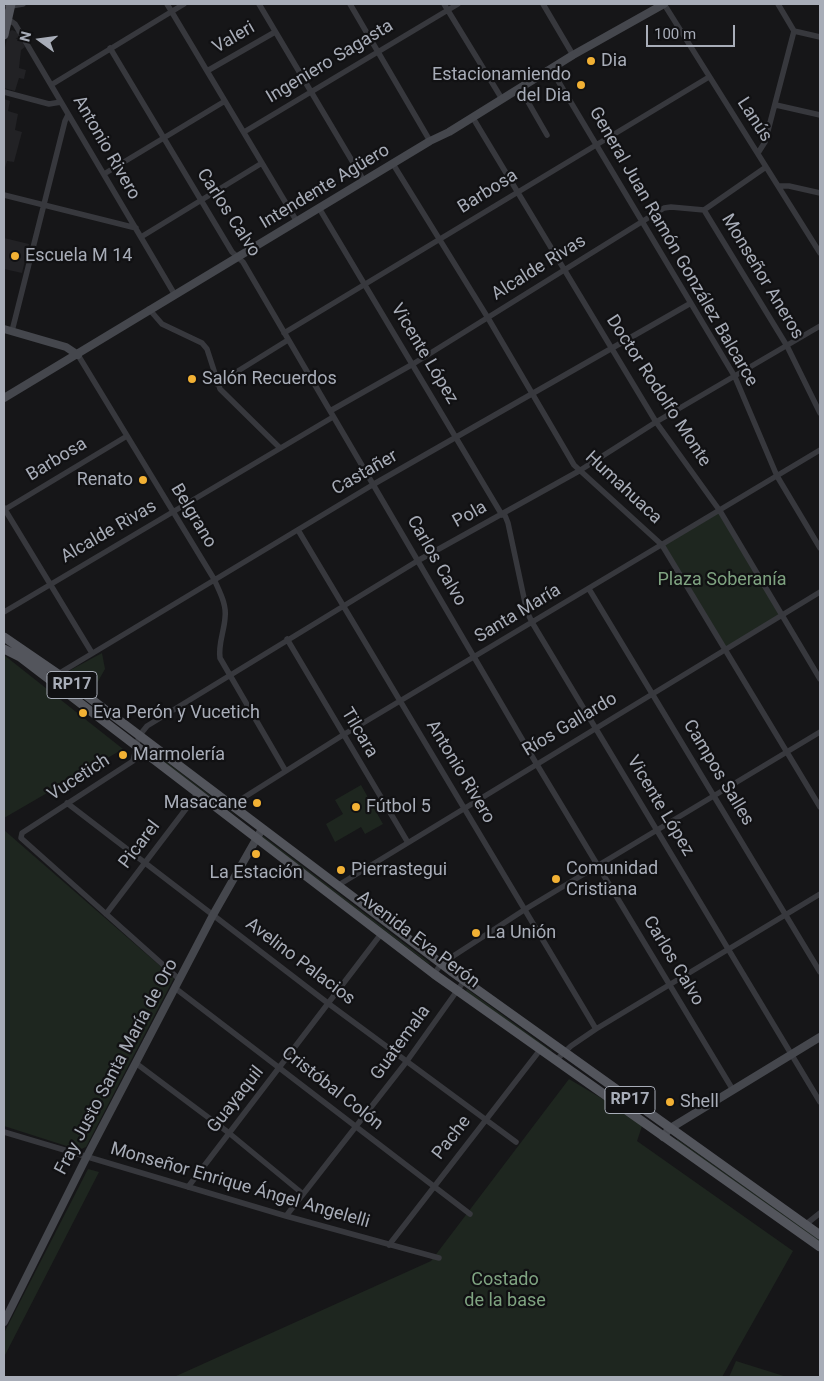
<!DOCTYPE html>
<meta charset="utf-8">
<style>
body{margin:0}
#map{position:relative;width:824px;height:1381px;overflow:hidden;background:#161618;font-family:Roboto,sans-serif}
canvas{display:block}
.frame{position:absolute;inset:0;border:5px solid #a8adb8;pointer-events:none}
.north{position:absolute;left:15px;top:15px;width:50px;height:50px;-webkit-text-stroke:4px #111113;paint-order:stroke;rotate:284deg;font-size:14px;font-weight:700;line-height:20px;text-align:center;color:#a8adb8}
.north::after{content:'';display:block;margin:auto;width:18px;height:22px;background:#a8adb8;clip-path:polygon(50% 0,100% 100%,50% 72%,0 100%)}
.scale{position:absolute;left:646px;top:25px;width:89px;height:22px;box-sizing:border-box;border:2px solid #a8adb8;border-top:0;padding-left:6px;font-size:15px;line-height:18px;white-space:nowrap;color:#a8adb8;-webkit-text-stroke:4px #111113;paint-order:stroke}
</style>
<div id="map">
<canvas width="824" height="1381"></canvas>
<div class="frame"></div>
<div class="north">N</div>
<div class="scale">100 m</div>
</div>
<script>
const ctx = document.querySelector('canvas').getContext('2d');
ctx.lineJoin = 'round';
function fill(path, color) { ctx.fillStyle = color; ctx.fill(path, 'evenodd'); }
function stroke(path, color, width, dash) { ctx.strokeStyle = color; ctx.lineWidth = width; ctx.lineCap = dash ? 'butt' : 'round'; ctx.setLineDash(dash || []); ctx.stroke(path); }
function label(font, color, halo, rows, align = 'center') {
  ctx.font = font + ' Roboto,sans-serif'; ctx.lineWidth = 4.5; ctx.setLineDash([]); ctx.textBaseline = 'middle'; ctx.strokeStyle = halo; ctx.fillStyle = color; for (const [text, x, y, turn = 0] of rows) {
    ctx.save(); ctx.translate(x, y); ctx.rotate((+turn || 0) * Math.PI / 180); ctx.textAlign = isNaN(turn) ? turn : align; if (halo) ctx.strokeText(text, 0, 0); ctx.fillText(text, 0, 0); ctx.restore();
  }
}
const built = new Path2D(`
 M12 30 17 32 25 47 21 50 19 68 26 70 24 79 19 78 15 91 4 88V52L8 33Z
 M4 99 10 101 8 111 18 114 15 130 22 132 14 162 7 161 5 168Z
 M4 238 29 244 22 273 4 269Z`);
const green = new Path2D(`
 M720 511 782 614 725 650 662 545Z
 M102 653 105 669 92 692 65 673Z
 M4 655 123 749 4 818Z
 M156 754 250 826 154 755Z
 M361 785 383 824 365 834 361 827 335 842 326 824 343 814 335 800Z
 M4 830 174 978 86 1147 79 1150 4 1126Z
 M263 836 430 963 429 964 262 837Z
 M467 989 552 1051 550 1053 466 991Z
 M569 1079 643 1123 637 1141 793 1251 722 1377H174L431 1261Z
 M677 1139 820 1240V1242L676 1141Z
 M88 1169 99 1172 4 1357V1333Z
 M736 1361 787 1377H729Z`);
const street = new Path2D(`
 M4 4 11 6 23 4
 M167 4 296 220
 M259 4 364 181
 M350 4 430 141
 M444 4 502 99
 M543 4 573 55
 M664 4 820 253
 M778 4 794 31
 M8 19 15 24 175 295
 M794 31 820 37
 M110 48 232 252 243 262 536 763 733 1090
 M551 69 735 377 777 476 820 548
 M207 71 275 32
 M51 85 184 4
 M520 88 547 135
 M4 92 49 104 61 102
 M776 105 820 115
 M473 118 656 422 720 511 820 679
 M244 132 458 4
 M758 153 765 142 794 31
 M393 164 488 318 574 465 662 545 820 807
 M104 174 225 101
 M779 186H789L820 193
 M4 195 136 228
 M319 208 502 515
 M704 210 787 346 820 413
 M141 237 262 163
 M149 309 162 324 202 343 207 349 220 389 280 448
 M12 331 65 121 68 115
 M284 333 709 77
 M78 355 214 579C219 591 227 604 225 618 224 632 218 644 220 658L285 770
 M217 384 288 340
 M330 411 413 364 664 208 671 207 704 210 766 167
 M4 508 92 653
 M4 510 127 436
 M504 513 508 523 527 612 533 624 820 1102
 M298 530 596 1029
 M589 589 820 972
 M4 612 333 417
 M287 639 407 841
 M58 674 374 484 691 303
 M67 803 329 1004 516 1142
 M232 805 343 735 820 450
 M337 886 820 592
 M106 914 198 793
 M434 974 441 964 524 910 820 732
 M179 979 21 838 22 833 133 761 139 736 147 726 419 560 579 471 656 422 820 326
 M175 988 470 1214
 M555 1061 571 1046 596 1029 820 894
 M137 1064 229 1133 303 1194
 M4 1132 286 1216 439 1258
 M188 1187 381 934
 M286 1216 407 1061 464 981
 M805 1225 820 1213
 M389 1245 540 1050`);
const secondary = new Path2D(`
 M4 329 66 347 78 355
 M4 398 430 141 449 132 573 55 664 4
 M663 1137 669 1129 820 1037
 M4 1322 87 1156 213 915 262 829`);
const primary = new Path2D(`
 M4 35 11 4
 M4 637 58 674 451 971 820 1235
 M4 649 20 657 434 974 820 1247`);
const markers = [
 [591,61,5,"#f2b134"],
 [581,85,5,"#f2b134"],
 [15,256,5,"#f2b134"],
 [192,379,5,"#f2b134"],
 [143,480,5,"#f2b134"],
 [83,713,5,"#f2b134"],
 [123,755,5,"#f2b134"],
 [257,803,5,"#f2b134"],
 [356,807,5,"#f2b134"],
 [256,854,5,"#f2b134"],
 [341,870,5,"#f2b134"],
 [556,879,5,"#f2b134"],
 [476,933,5,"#f2b134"],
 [670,1102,5,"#f2b134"]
];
const shields = [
 [72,685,50],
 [630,1100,50]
];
const shieldNames = [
 ["RP17",72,685],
 ["RP17",630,1100]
];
const streetNames = [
 ["Valeri",234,38,-30],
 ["Ingeniero Sagasta",330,62,-31],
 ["Lanús",754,120,57],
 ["Antonio Rivero",106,148,60],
 ["Intendente Agüero",325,187,-31],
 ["Barbosa",488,192,-32],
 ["Carlos Calvo",228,213,57],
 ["General Juan Ramón González Balcarce",673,247,60],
 ["Alcalde Rivas",539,268,-32],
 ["Monseñor Aneros",762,277,59],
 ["Vicente López",424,354,59],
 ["Doctor Rodolfo Monte",658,391,57],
 ["Barbosa",57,460,-31],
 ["Castañer",365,473,-30],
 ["Humahuaca",623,488,43],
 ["Pola",470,515,-29],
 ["Belgrano",193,516,59],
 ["Alcalde Rivas",109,532,-30],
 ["Carlos Calvo",436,561,60],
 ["Santa María",518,614,-31],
 ["Ríos Gallardo",570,725,-31],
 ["Tilcara",359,733,59],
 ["Antonio Rivero",460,772,59],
 ["Campos Salles",718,773,59],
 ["Vucetich",79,778,-33],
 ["Vicente López",660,806,59],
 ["Picarel",140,845,-53],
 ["Avenida Eva Perón",418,940,37],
 ["Carlos Calvo",673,961,59],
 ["Avelino Palacios",300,962,37],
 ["Guatemala",401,1043,-54],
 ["Fray Justo Santa María de Oro",117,1067,-62],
 ["Cristóbal Colón",332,1089,38],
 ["Guayaquil",236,1100,-52],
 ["Pache",452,1138,-52],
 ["Monseñor Enrique Ángel Angelelli",240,1186,16]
];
const poiNames = [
 ["Dia",601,61],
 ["Estacionamiendo",571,75,"right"],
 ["del Dia",571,96,"right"],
 ["Escuela M 14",25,256],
 ["Salón Recuerdos",202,379],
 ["Renato",133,480,"right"],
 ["Eva Perón y Vucetich",93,713],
 ["Marmolería",133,755],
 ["Masacane",247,803,"right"],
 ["Fútbol 5",366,807],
 ["Comunidad",566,869],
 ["Cristiana",566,890],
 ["Pierrastegui",351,870],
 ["La Estación",256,873,"center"],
 ["La Unión",486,933],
 ["Shell",680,1102]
];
const parkNames = [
 ["Plaza Soberanía",722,580],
 ["Costado",505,1280],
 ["de la base",505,1301]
];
fill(built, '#222225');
fill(green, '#1e261f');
stroke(street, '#37383d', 5.5);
stroke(secondary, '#45474d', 8);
stroke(primary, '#53555c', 9);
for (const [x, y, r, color] of markers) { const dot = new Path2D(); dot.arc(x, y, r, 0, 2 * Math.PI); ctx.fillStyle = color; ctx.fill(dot); stroke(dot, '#111113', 2); }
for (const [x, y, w] of shields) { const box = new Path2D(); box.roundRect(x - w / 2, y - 13.5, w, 27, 4); ctx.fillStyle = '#111113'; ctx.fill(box); stroke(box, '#a8adb8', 1); }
label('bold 16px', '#a8adb8', null, shieldNames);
label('18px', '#a8adb8', '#111113', streetNames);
label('18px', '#a8adb8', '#111113', poiNames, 'left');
label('18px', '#7fa381', '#111113', parkNames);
</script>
